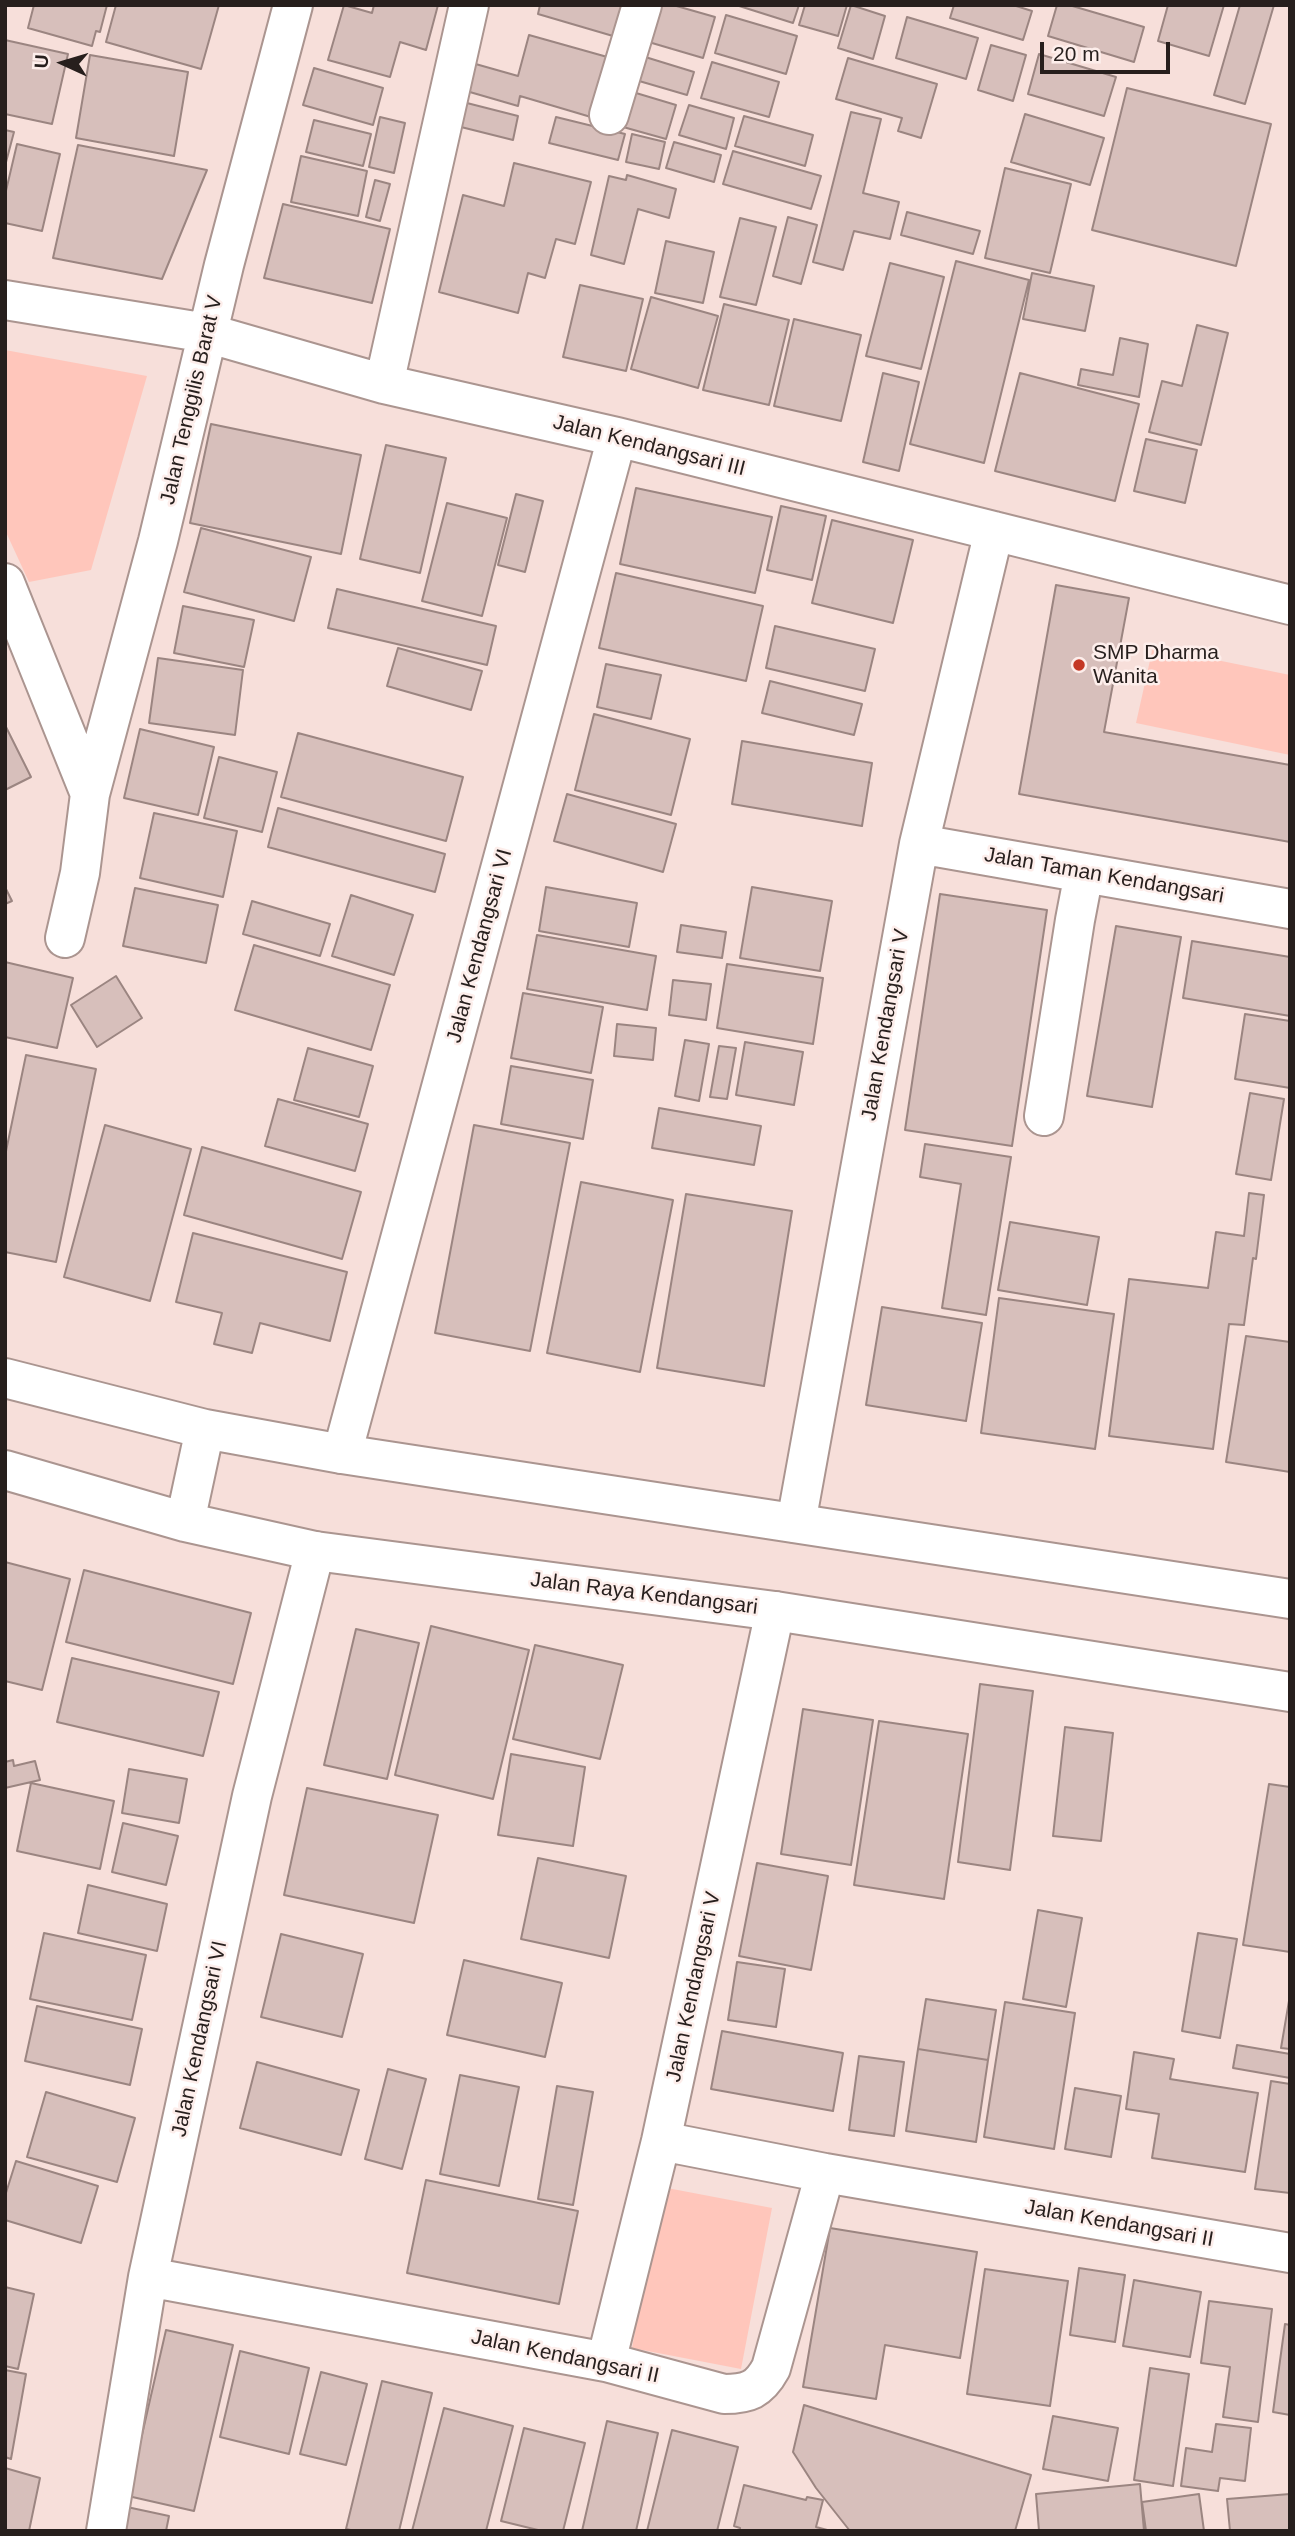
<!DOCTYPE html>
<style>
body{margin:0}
#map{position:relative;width:1295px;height:2536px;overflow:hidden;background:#f7dfda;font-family:Arial,sans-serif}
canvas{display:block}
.frame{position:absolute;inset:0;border:7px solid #271f1d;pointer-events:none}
.north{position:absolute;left:28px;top:28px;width:70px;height:70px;-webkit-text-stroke:5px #fdeeeb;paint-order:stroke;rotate:274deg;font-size:19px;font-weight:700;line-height:28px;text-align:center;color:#271f1d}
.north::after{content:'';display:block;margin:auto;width:24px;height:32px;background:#271f1d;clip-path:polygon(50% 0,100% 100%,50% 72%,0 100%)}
.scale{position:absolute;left:1040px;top:42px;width:130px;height:32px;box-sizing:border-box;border:4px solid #271f1d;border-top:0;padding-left:9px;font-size:21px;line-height:24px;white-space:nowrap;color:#271f1d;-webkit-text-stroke:5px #fdeeeb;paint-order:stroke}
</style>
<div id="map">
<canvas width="1295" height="2536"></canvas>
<div class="frame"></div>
<div class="north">U</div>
<div class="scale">20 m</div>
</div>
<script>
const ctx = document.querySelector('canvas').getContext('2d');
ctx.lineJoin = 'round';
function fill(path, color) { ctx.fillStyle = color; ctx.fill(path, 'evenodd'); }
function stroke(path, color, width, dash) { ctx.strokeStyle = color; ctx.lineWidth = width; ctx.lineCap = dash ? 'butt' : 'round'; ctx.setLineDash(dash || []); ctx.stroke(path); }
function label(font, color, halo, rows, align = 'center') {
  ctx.font = font + ' Arial,sans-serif'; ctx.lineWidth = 5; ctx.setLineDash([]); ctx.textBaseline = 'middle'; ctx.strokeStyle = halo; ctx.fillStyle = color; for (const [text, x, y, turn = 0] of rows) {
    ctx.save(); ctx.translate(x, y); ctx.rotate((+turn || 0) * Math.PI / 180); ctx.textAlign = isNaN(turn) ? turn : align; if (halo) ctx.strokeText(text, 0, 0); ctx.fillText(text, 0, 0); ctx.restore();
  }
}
const green = new Path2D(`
 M5 350 147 376 91 570 29 582 5 530Z
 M1153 647 1290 675V755L1136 723Z
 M662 2187 772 2208 741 2369 632 2348Z`);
const building = new Path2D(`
 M34 5H107L100 32 96 31 92 46 28 28Z
 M116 5H219L201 69 106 42Z
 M344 5 372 13 374 5H438L426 50 400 42 390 77 328 60Z
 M540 5H622L613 36 538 14Z
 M644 5H673L715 17 703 58 635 38Z
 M736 5H799L793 23Z
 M805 5H847L838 36 799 25Z
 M851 5 885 16 873 59 838 48Z
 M954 5H1013L1032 11 1023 40 950 18Z
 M1057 5H1069L1144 27 1134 62 1048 36Z
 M1168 5H1224L1209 56 1158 41Z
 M1240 5H1274L1245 104 1214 95Z
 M726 15 797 36 786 74 715 53Z
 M907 17 978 38 966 79 896 58Z
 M529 35 618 60 601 120 520 96 518 106 456 88 465 61 518 76Z
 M5 40 68 54 52 124 5 114Z
 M991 45 1026 55 1013 101 978 90Z
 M629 52 694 72 687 95 622 76Z
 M1039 54 1116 77 1104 116 1028 94Z
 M90 55 188 72 174 156 76 138Z
 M848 58 937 84 921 138 898 131 902 118 836 99Z
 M712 62 779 82 769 117 701 98Z
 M314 68 383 88 373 125 303 105Z
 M1127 88 1271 124 1236 266 1092 230Z
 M626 90 676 105 666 139 616 125Z
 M459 101 518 116 513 140 453 125Z
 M689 105 734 118 726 149 679 135Z
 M851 112 881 119 863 193 899 202 890 239 854 231 843 270 813 262Z
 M1025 114 1104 138 1090 185 1011 162Z
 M744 116 813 135 805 166 735 146Z
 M380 117 405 123 394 173 369 167Z
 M556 117 625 134 618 160 549 143Z
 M314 120 371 134 363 166 306 152Z
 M5 130 14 132 5 166Z
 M632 134 665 142 659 169 626 162Z
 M674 142 721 155 714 182 666 168Z
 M17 144 60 154 42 231 5 223V195Z
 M78 145 207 170 162 279 53 258Z
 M733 151 821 176 811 209 723 184Z
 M301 156 367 171 358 216 291 202Z
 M514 163 591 182 575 244 556 239 545 278 528 273 518 313 439 292 463 195 504 206Z
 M1005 168 1071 184 1050 273 985 258Z
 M627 175 676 189 669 218 638 209 624 264 591 255 609 176 626 180Z
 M375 180 390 184 380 221 366 217Z
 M283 204 390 229 372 303 264 278Z
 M907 212 980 231 973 254 901 235Z
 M788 217 817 225 801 284 773 276Z
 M740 218 776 227 756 305 720 297Z
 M666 241 714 252 703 303 655 293Z
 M956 261 1029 280 984 463 910 444Z
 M890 263 944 277 921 369 866 356Z
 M1032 273 1094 286 1085 331 1023 319Z
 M580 285 643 299 626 371 563 357Z
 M651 297 718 316 698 388 631 369Z
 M724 304 789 320 769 405 703 390Z
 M794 319 861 335 841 421 774 406Z
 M1197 325 1228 333 1201 445 1149 432 1162 381 1182 386Z
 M1120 338 1148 344 1139 397 1078 385 1081 369 1113 375Z
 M883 373 919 382 899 471 863 462Z
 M1020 373 1139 404 1115 501 995 471Z
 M211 424 361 455 341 554 190 523Z
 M1146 439 1197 450 1185 503 1134 491Z
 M386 445 446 458 420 573 360 559Z
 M636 488 772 517 755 593 620 564Z
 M516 494 543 501 525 572 498 565Z
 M447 503 507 518 482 616 422 601Z
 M781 506 826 516 812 580 767 570Z
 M832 520 913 540 893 623 812 603Z
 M201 528 311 557 294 621 184 592Z
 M616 573 763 606 746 681 599 648Z
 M1056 585 1129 598 1104 732 1290 765V842L1019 794Z
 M337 589 496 626 487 665 328 628Z
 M183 606 254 620 244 667 174 653Z
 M775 626 875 649 865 691 766 668Z
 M398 648 482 671 471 710 387 686Z
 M158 658 243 670 235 735 149 723Z
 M606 664 661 675 651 719 597 707Z
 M770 681 862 704 854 735 762 713Z
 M594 714 690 739 671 815 575 790Z
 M5 725 31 777 5 790Z
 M140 729 214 747 198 815 124 798Z
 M298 733 463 777 446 841 281 797Z
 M742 741 872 763 862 826 732 804Z
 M219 757 277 772 262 832 204 818Z
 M567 794 676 824 663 872 554 841Z
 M278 808 445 854 435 892 268 847Z
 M154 813 237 831 223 897 140 878Z
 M5 887 12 901 5 904Z
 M546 887 637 903 629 947 539 931Z
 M752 887 832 901 820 971 740 958Z
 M135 888 218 905 206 963 123 946Z
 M940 894 1047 910 1012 1146 905 1130Z
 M351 895 413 915 394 975 332 956Z
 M252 901 330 924 320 956 243 934Z
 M681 925 726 932 722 958 677 952Z
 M1116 926 1181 937 1152 1107 1087 1096Z
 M537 935 656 956 647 1010 527 989Z
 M1192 941 1290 957V1016L1183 998Z
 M254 945 390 985 371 1050 235 1010Z
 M5 962 73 978 57 1048 5 1037Z
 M727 964 823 978 813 1044 717 1028Z
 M116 976 142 1018 97 1047 71 1005Z
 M673 980 711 984 706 1020 669 1015Z
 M523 993 603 1007 591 1073 511 1058Z
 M1245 1014 1290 1021V1088L1235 1079Z
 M617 1024 656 1028 653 1060 614 1056Z
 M685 1040 709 1044 699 1101 675 1096Z
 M745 1042 803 1052 794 1105 736 1095Z
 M719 1046 736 1048 727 1099 710 1097Z
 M308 1048 373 1066 359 1117 294 1100Z
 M26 1055 96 1069 56 1262 5 1252V1156Z
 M511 1066 593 1080 583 1139 501 1124Z
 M1250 1093 1284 1099 1271 1180 1236 1174Z
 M278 1099 368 1124 355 1171 265 1146Z
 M659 1108 761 1126 754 1165 652 1148Z
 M105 1125 191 1149 150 1301 64 1277Z
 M474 1125 570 1143 530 1351 435 1333Z
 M925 1144 1011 1157 986 1315 942 1308 961 1184 920 1177Z
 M202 1147 361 1192 342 1259 184 1215Z
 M581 1182 673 1200 640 1372 547 1353Z
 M1249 1193 1264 1195 1256 1259 1253 1258 1244 1325 1229 1324 1213 1449 1109 1436 1129 1279 1208 1288 1216 1232 1244 1236Z
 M686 1194 792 1211 764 1386 657 1368Z
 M1010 1222 1099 1237 1087 1305 998 1290Z
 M193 1233 347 1272 330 1341 260 1323 252 1353 214 1344 222 1313 176 1302Z
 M999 1298 1114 1314 1095 1449 981 1433Z
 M882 1307 982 1323 966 1421 866 1405Z
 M1246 1336 1290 1342V1472L1226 1462Z
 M5 1562 70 1579 42 1690 5 1681Z
 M84 1570 251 1613 233 1684 66 1642Z
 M431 1626 529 1650 493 1799 395 1775Z
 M356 1629 419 1643 387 1779 324 1765Z
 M535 1645 623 1665 600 1759 513 1739Z
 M72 1658 219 1692 203 1756 57 1722Z
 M980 1684 1033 1691 1010 1870 958 1862Z
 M803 1709 873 1720 851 1865 781 1854Z
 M879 1721 968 1734 944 1899 854 1885Z
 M1065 1727 1113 1733 1101 1841 1053 1836Z
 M511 1754 585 1767 573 1846 498 1835Z
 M13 1760 14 1766 35 1761 40 1780 5 1788V1762Z
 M129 1769 187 1779 179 1823 122 1813Z
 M31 1783 114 1801 100 1869 17 1851Z
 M1269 1784 1290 1787V1952L1243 1945Z
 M307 1788 438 1815 414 1923 284 1895Z
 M123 1823 178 1836 166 1885 112 1872Z
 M538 1858 626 1876 609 1958 521 1939Z
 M757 1863 828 1876 811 1970 739 1956Z
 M88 1885 167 1904 157 1951 78 1933Z
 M1038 1910 1082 1918 1066 2007 1023 1999Z
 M44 1933 146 1955 132 2020 30 1999Z
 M1198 1933 1237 1939 1220 2038 1182 2031Z
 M281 1934 363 1954 342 2037 261 2017Z
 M464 1960 562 1983 545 2057 447 2035Z
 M737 1962 785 1969 776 2027 728 2020Z
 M1290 1995V2049L1281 2048Z
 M926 1999 996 2010 988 2060 918 2049Z
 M1005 2002 1075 2013 1054 2149 984 2137Z
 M37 2006 142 2029 130 2085 25 2061Z
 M722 2031 843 2053 833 2111 711 2089Z
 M1237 2045 1290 2054V2078L1233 2068Z
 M918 2049 988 2060 976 2142 906 2131Z
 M1134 2052 1174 2059 1170 2079 1258 2093 1245 2172 1152 2158 1159 2114 1126 2109Z
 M859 2056 904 2062 894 2136 849 2130Z
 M257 2062 359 2090 341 2155 240 2128Z
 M388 2069 426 2079 402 2169 365 2159Z
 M460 2075 519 2087 499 2186 440 2174Z
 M1271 2081 1290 2084V2193L1255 2189Z
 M557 2086 593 2092 573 2205 538 2199Z
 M1075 2088 1121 2096 1111 2157 1065 2149Z
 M46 2092 135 2118 117 2182 27 2157Z
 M16 2161 98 2186 81 2243 5 2220V2196Z
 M426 2180 578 2211 559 2304 407 2273Z
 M830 2228 977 2252 960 2358 885 2345 876 2399 803 2387Z
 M1079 2268 1125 2275 1115 2342 1070 2335Z
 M985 2269 1068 2281 1050 2406 967 2394Z
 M1134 2280 1201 2292 1190 2357 1123 2346Z
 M5 2287 34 2294 18 2369 5 2366Z
 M1209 2301 1272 2309 1258 2422 1223 2417 1230 2367 1201 2363Z
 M1285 2324 1290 2325V2415L1273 2412Z
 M166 2330 233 2345 194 2511 128 2496Z
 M240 2351 309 2368 289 2454 220 2437Z
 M1150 2368 1189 2374 1173 2486 1134 2480Z
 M5 2370 26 2374 11 2459 5 2457Z
 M321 2372 367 2384 346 2465 300 2454Z
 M382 2381 432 2393 399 2531H355L346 2529Z
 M804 2405 1031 2475 1015 2531H850L816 2488 793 2452Z
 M444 2408 513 2426 486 2531H412Z
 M1053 2416 1118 2428 1108 2481 1043 2469Z
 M607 2421 658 2433 636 2531H582Z
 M1216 2424 1251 2428 1245 2481 1220 2478 1218 2491 1181 2486 1186 2448 1212 2452Z
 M524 2428 585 2443 563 2531H542L501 2521Z
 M672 2430 738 2447 717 2531H647Z
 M5 2468 40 2478 29 2531H5Z
 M1140 2484 1144 2531H1039L1036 2494Z
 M744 2485 806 2500 807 2497 823 2500 816 2527 831 2531H740V2528L734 2526Z
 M1199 2494 1204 2531H1146L1142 2502Z
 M1290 2494V2531H1230L1227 2499Z
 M127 2507 169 2516 166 2531H121Z`);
const street = new Path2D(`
 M609 115 642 5
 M5 300 207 333 384 384 617 437 1290 605
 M384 384 469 5
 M5 583 90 794
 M919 844 1290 909
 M65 938 80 873 90 794 158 541 224 265 293 5
 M1044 1116 1075 920 1084 873
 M342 1454 617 437
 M796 1523 919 844 994 531
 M661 2141 825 2173 1290 2253
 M148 2277 606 2362 724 2394C748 2394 759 2390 771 2368L825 2173
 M606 2362 661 2141 775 1611
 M106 2531 148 2277 252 1796 315 1551`);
const secondary = new Path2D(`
 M5 1378 205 1429 342 1454 1290 1599
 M5 1470 185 1522 315 1551 775 1611 1290 1692
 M185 1522 205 1429`);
const markers = [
 [1079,665,7,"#c43825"]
];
const streetNames = [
 ["Jalan Tenggilis Barat V",192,400,-77],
 ["Jalan Kendangsari III",649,446,14],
 ["Jalan Taman Kendangsari",1104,876,10],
 ["Jalan Kendangsari VI",480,946,-75],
 ["Jalan Kendangsari V",886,1025,-80],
 ["Jalan Raya Kendangsari",644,1594,7],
 ["Jalan Kendangsari V",694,1987,-78],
 ["Jalan Kendangsari VI",200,2039,-78],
 ["Jalan Kendangsari II",1119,2224,10],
 ["Jalan Kendangsari II",565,2357,12]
];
const poiNames = [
 ["SMP Dharma",1093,653],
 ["Wanita",1093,677]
];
fill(green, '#ffc6bb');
fill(building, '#d7bfbb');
stroke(building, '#9b8581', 2);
stroke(street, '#ab9590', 42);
stroke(secondary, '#ab9590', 42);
stroke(street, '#fff', 38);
stroke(secondary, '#fff', 38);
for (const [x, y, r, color] of markers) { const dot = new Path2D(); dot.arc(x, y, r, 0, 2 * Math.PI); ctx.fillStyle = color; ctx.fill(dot); stroke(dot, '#fdeeeb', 2.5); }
label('21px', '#271f1d', '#fdeeeb', streetNames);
label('21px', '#271f1d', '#fdeeeb', poiNames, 'left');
</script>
